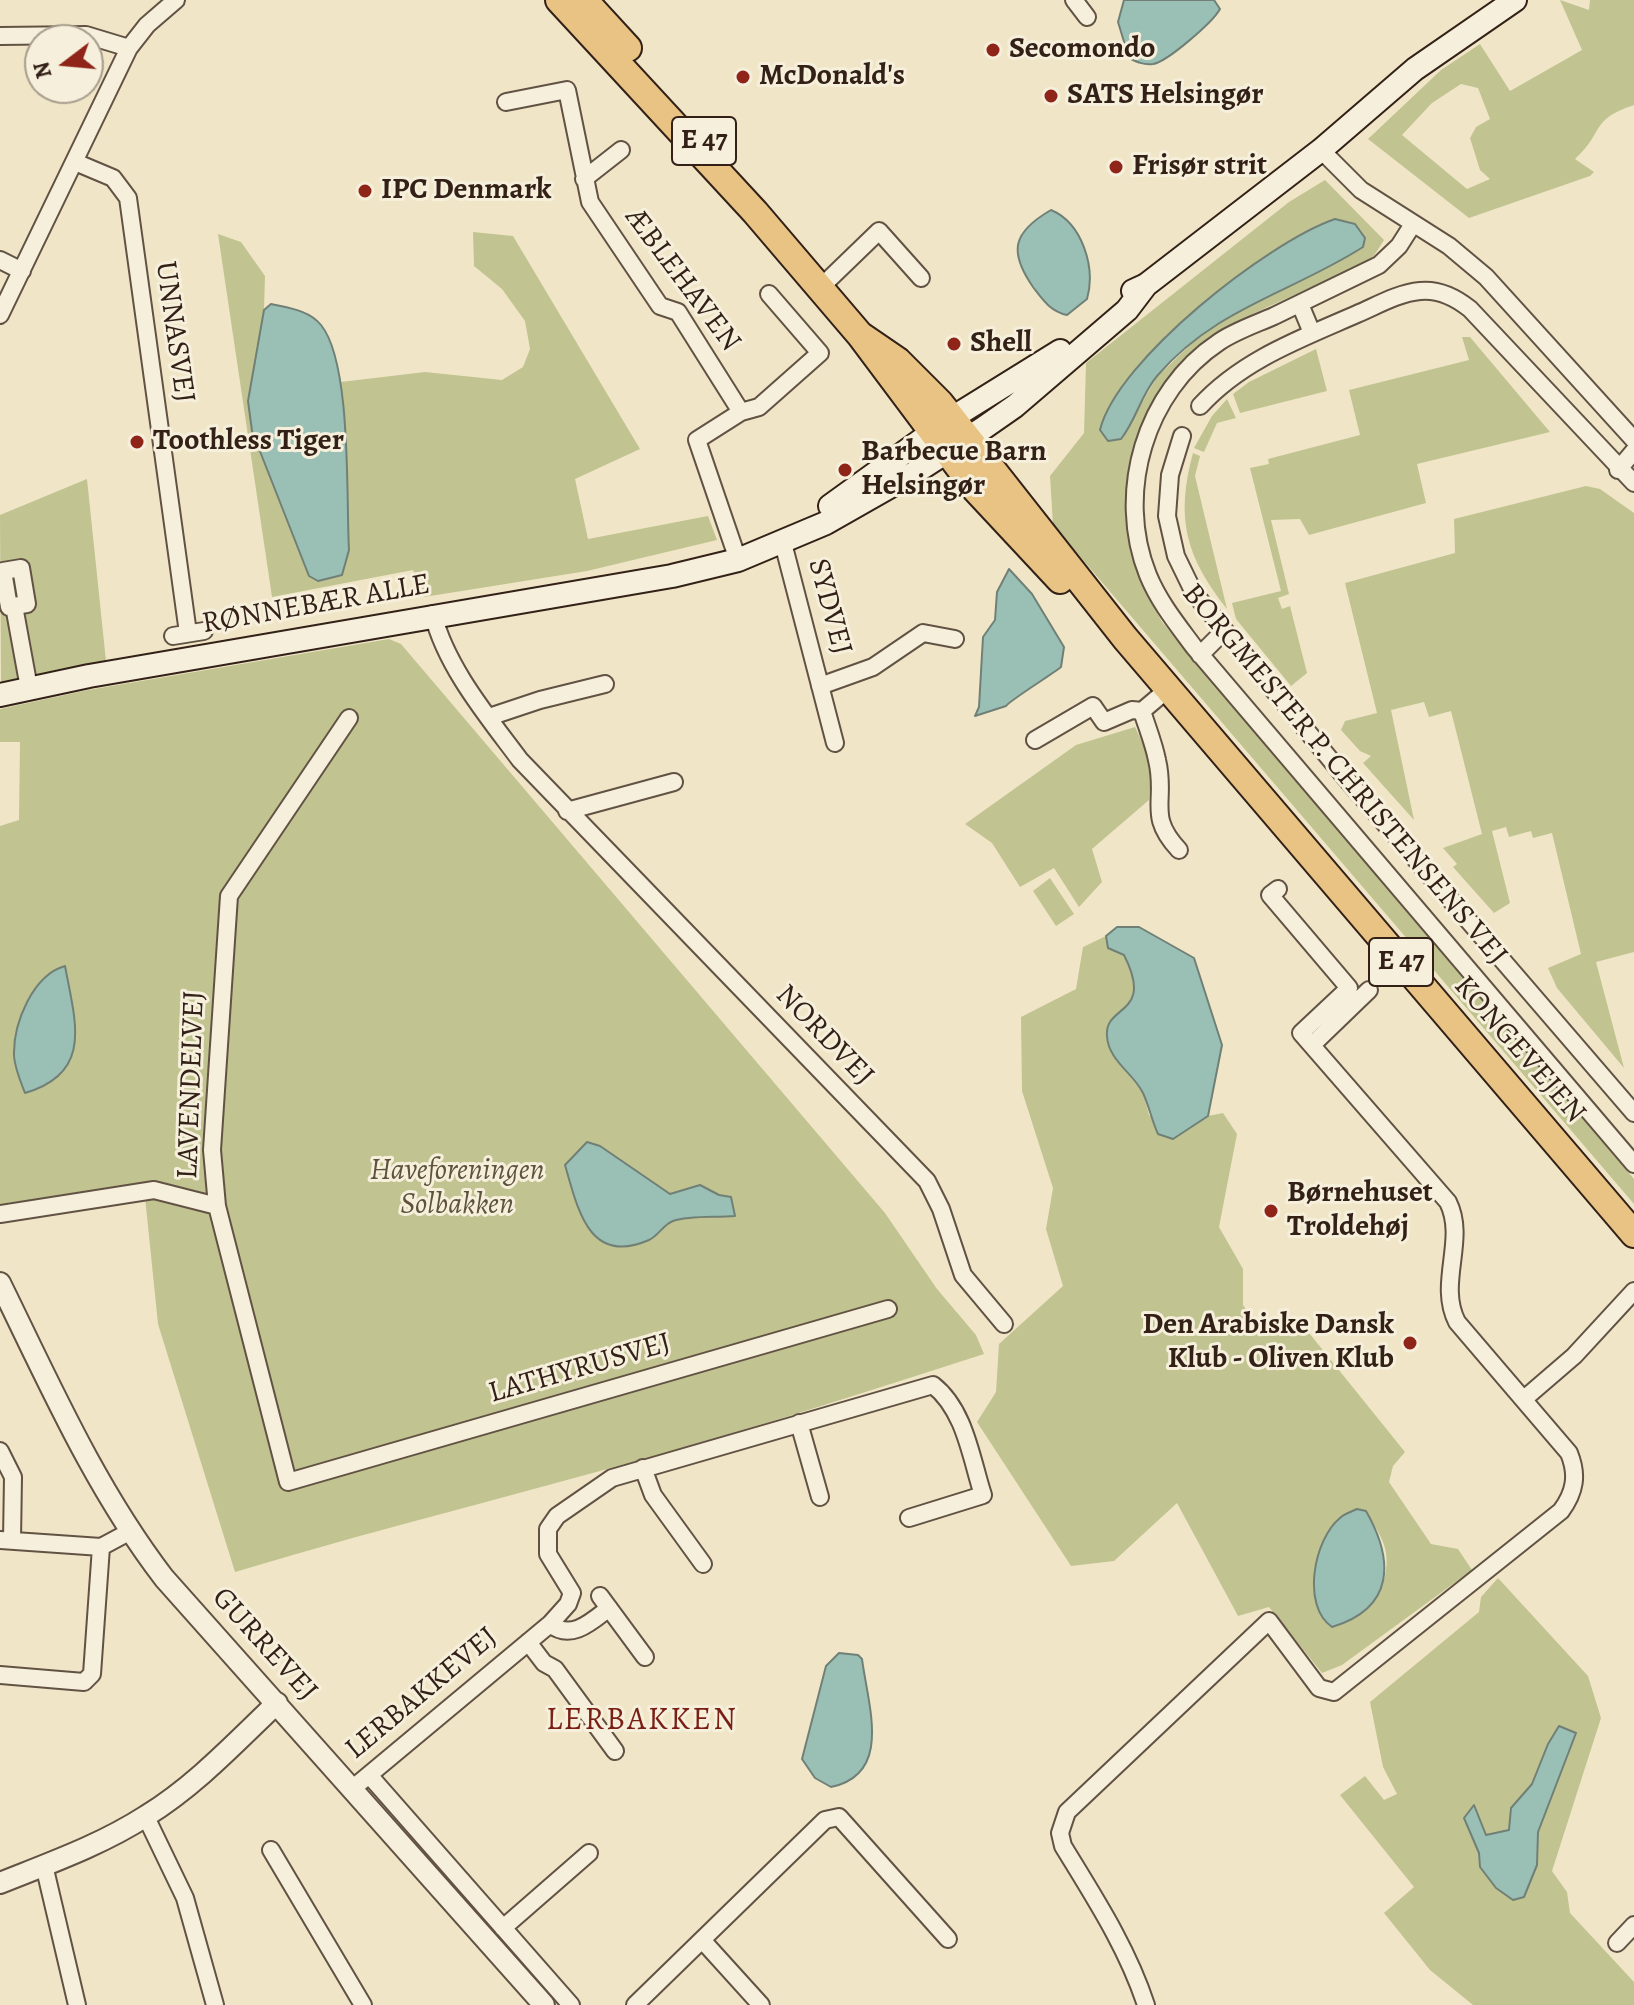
<!DOCTYPE html>
<meta charset="utf-8">
<style>
body{margin:0}
#map{position:relative;width:1634px;height:2005px;overflow:hidden;background:#f0e6c7;font-family:Alegreya,serif}
canvas{display:block}
.north{position:absolute;left:24px;top:24px;width:80px;height:80px;box-sizing:border-box;background:#f5efdb;border:2px solid #a79d8d;border-radius:50%;rotate:254deg;font-size:22px;font-weight:700;line-height:32px;text-align:center;color:#332118}
.north::after{content:'';display:block;margin:auto;width:28px;height:36px;background:#8f2418;clip-path:polygon(50% 0,100% 100%,50% 72%,0 100%)}
</style>
<div id="map">
<canvas width="1634" height="2005"></canvas>
<div class="north">N</div>
</div>
<script>
const ctx = document.querySelector('canvas').getContext('2d');
ctx.lineJoin = 'round';
function fill(path, color) { ctx.fillStyle = color; ctx.fill(path, 'evenodd'); }
function stroke(path, color, width, dash) { ctx.strokeStyle = color; ctx.lineWidth = width; ctx.lineCap = dash ? 'butt' : 'round'; ctx.setLineDash(dash || []); ctx.stroke(path); }
function label(font, color, halo, rows, align = 'center') {
  ctx.font = font + ' Alegreya,serif'; ctx.lineWidth = 6; ctx.setLineDash([]); ctx.textBaseline = 'middle'; ctx.strokeStyle = halo; ctx.fillStyle = color; for (const [text, x, y, turn = 0] of rows) {
    ctx.save(); ctx.translate(x, y); ctx.rotate((+turn || 0) * Math.PI / 180); ctx.textAlign = isNaN(turn) ? turn : align; if (halo) ctx.strokeText(text, 0, 0); ctx.fillText(text, 0, 0); ctx.restore();
  }
}
const green = new Path2D(`
 M1560 0 1589 10 1590 0H1634V105C1589 120 1605 132 1575 159L1594 172 1590 176 1469 218 1368 139 1441 70 1480 44 1510 91 1582 50ZM1461 84 1478 88 1490 119 1476 127 1470 138 1480 170 1490 179 1467 189 1402 135 1432 103Z
 M1325 180 1384 240C1380 246 1375 255 1370 260 1362 267 1347 271 1337 276 1305 290 1273 304 1242 319 1120 381 1101 509 1162 622L1634 1179V1204L1053 525 1050 476 1084 433 1086 363 1289 202ZM1335 219 1355 224 1300 281 1235 311 1195 340 1157 377 1121 439 1108 441 1166 335 1278 250Z
 M473 232 513 236 640 449 575 479 588 539 708 516 717 540 587 571 424 597 413 570 272 597 218 234 241 242 265 276 264 310 248 401 252 431 309 576 318 581 349 551 341 382 425 372 502 380 523 367 530 349 525 321 502 289 474 266Z
 M1462 337H1470L1550 432 1417 464 1426 503 1309 535 1300 519 1271 520 1289 594 1278 598 1282 609 1290 606 1307 673 1291 686 1236 619 1232 603 1281 591 1250 468 1269 464 1268 459 1360 435 1349 390 1469 360Z
 M1316 349 1327 391 1240 413 1233 394 1249 382Z
 M1227 399 1236 418 1217 423 1204 452 1194 448 1212 416Z
 M1193 453 1200 456 1195 476 1227 609C1186 557 1175 519 1193 453Z
 M87 479 106 661 1 682 0 515Z
 M1586 486 1600 489 1634 513V952L1596 962 1624 1068 1557 988 1548 968 1581 954 1552 833 1533 838 1531 831 1509 837 1506 827 1492 831 1510 903 1494 913 1453 867 1457 864 1443 848 1482 834 1451 711 1429 717 1424 702 1391 710 1414 820 1363 763 1371 756 1360 751 1341 730 1345 721 1377 713 1345 583 1455 553 1454 519Z
 M389 639 401 644 885 1213 937 1289 976 1335 984 1354C894 1383 804 1412 713 1439 554 1486 394 1524 235 1572L158 1324 145 1197 0 1220V826L19 820 20 742H0V709L88 690Z
 M1135 727 1152 763 1149 800 1092 849 1102 882 1079 907 1054 868 1020 887 992 843 965 824 1076 745Z
 M1050 878 1074 914 1056 926 1033 891Z
 M1106 936 1108 948 1124 955C1141 989 1137 999 1109 1022L1111 1053 1143 1093 1149 1115 1173 1139 1208 1116 1223 1113 1237 1134 1219 1227 1243 1269V1305L1265 1336 1301 1323 1405 1452 1393 1466 1389 1482 1431 1544 1458 1549 1472 1570 1342 1665 1322 1673 1269 1607 1238 1616 1177 1503 1114 1561 1071 1566 977 1422 996 1392 999 1344 1063 1286 1046 1229 1053 1188 1022 1091 1021 1017 1076 989 1083 947ZM1356 1509 1366 1511C1372 1522 1380 1533 1384 1545 1396 1582 1365 1626 1327 1623L1314 1585 1340 1518Z
 M1498 1578 1588 1676 1601 1718 1552 1871 1567 1892 1570 1913 1634 1982V2005H1473L1430 1970 1384 1913 1414 1887 1340 1795 1365 1776 1384 1800 1397 1794 1383 1767 1370 1702 1479 1612 1481 1597ZM1559 1726 1575 1734 1538 1832 1537 1865 1524 1897 1480 1867 1479 1853 1464 1818 1475 1806 1486 1836 1510 1830Z`);
const water = new Path2D(`
 M1124 0H1214L1220 9C1213 22 1167 62 1153 64 1143 65 1137 62 1129 58L1118 22Z
 M1051 210C1082 223 1096 267 1087 299L1067 315C1050 311 1043 300 1033 287 1008 251 1013 232 1051 210Z
 M1335 219 1355 224 1365 238 1363 247C1291 293 1215 308 1157 376 1141 395 1136 420 1121 439L1108 441 1100 430C1117 360 1268 242 1335 219Z
 M271 304C288 308 309 310 321 325 352 363 346 499 349 550L342 575 318 581 309 576 252 431 248 401 264 310Z
 M1009 569 1032 594 1064 647 1061 667C1051 675 1009 701 1006 706L975 716 979 707 983 637 995 620 997 592Z
 M1117 927H1139L1194 958 1222 1045 1208 1116 1173 1139 1158 1134C1152 1121 1149 1106 1143 1093 1133 1073 1108 1060 1107 1036 1104 1004 1155 1016 1124 955L1108 948 1106 936Z
 M65 966C75 1021 94 1073 25 1093 20 1080 15 1069 14 1056 13 1023 33 975 65 966Z
 M587 1142 600 1146 670 1194 700 1185 719 1195 731 1197 735 1216C716 1218 691 1215 673 1221 664 1224 658 1236 649 1240 589 1266 578 1210 565 1165Z
 M1357 1509 1366 1511C1394 1560 1395 1608 1332 1627 1301 1606 1314 1539 1340 1518 1344 1514 1351 1512 1357 1509Z
 M839 1653 858 1655 862 1659C868 1706 893 1774 831 1787L815 1778 802 1759 826 1666Z
 M1559 1726 1576 1733 1538 1832 1537 1865 1524 1897 1513 1900 1496 1888 1480 1867 1479 1853 1464 1818 1474 1805 1486 1835 1509 1830 1511 1808 1532 1784 1548 1744Z`);
const minor = new Path2D(`
 M1074 0 1087 17
 M0 36 86 35 129 48
 M506 102 567 90 590 202 660 306 678 312 741 412
 M1321 150 1361 190 1449 246 1486 277 1634 440
 M75 162 113 178 128 198 188 633
 M584 179 621 150
 M1413 224 1399 246 1379 265C1344 282 1309 299 1274 316 1256 324 1235 331 1219 342 1145 391 1115 493 1148 575 1159 602 1177 624 1194 647L1634 1164
 M0 260 22 271
 M820 288 879 231 921 278
 M1300 304 1312 333
 M0 315 129 48 147 25 176 0
 M1200 406C1242 360 1300 339 1357 314 1376 306 1398 293 1420 291 1439 289 1455 297 1470 309L1634 483
 M1182 436 1170 475 1167 516 1176 556 1194 593 1343 775 1634 1113
 M1618 470 1634 451
 M783 543 835 743
 M738 560 697 440 741 412 759 407 820 353 769 294
 M14 606 27 604 21 568 3 571 9 607 14 606 29 688
 M433 614C446 667 488 717 520 760L927 1181 941 1209 963 1275 1004 1324
 M173 636 204 631
 M1200 655 1223 632
 M820 686 873 667 923 633 955 639
 M1142 711C1147 727 1154 744 1157 760 1167 801 1146 815 1179 850
 M489 717 540 700 605 684
 M349 718 229 896 212 1150 217 1206 288 1482 888 1309
 M1035 740 1093 706 1104 722 1132 710 1142 711 1168 689
 M567 811 674 782
 M1312 1045 1369 990
 M0 1214 154 1190 217 1206
 M1524 1399 1574 1356 1634 1291
 M799 1423 820 1497
 M0 1451 13 1477 12 1540
 M643 1468 653 1495 703 1564
 M0 1540 101 1547 129 1532
 M600 1596 645 1657
 M550 1624C571 1641 591 1622 609 1608
 M528 1642 544 1663 555 1669 615 1751
 M0 1675 84 1682 92 1674 101 1547
 M369 1775 571 2005
 M352 1789 550 1624 568 1604 572 1593 548 1554V1529L557 1516 612 1478 933 1385C965 1410 971 1458 983 1495L909 1518
 M146 1817 185 1898 215 2005
 M271 1850 363 2005
 M44 1865 77 2005
 M503 1928 589 1853
 M703 1941 761 2005
 M1617 1943 1634 1925
 M635 2005 825 1820 839 1817 948 1939
 M1146 2005C1127 1947 1094 1897 1063 1846L1060 1833 1067 1812 1269 1621 1319 1688 1334 1692 1561 1511C1575 1492 1578 1475 1569 1453L1457 1322C1437 1283 1467 1240 1448 1202L1301 1033 1349 988 1270 895 1278 889`);
const tertiary = new Path2D(`
 M0 1283C50 1385 95 1488 164 1578L544 2005
 M0 1883C50 1863 101 1845 146 1816 195 1786 235 1743 277 1703`);
const secondary = new Path2D(`
 M1133 291 1146 285 1321 150 1415 69 1515 0
 M830 506 952 418 1060 351
 M0 695 89 676 672 576 738 560 826 523 914 473 982 429 1015 406 1127 310 1146 285`);
const primary = new Path2D(`
 M559 0 755 212 860 335 976 490 1060 580
 M584 0 628 48
 M860 335 898 361 940 403 1125 638 1634 1234`);
const markers = [
 [993,50,8,"#8f2418"],
 [743,77,8,"#8f2418"],
 [1051,96,8,"#8f2418"],
 [1116,167,8,"#8f2418"],
 [365,191,8,"#8f2418"],
 [954,344,8,"#8f2418"],
 [137,442,8,"#8f2418"],
 [845,470,8,"#8f2418"],
 [1271,1211,8,"#8f2418"],
 [1410,1343,8,"#8f2418"]
];
const shields = [
 [704,141,64],
 [1401,962,64]
];
const shieldNames = [
 ["E 47",704,141],
 ["E 47",1401,962]
];
const poiNames = [
 ["Secomondo",1009,50],
 ["McDonald's",759,77],
 ["SATS Helsingør",1067,96],
 ["Frisør strit",1132,167],
 ["IPC Denmark",381,191],
 ["Shell",970,344],
 ["Toothless Tiger",153,442],
 ["Barbecue Barn",861,453],
 ["Helsingør",861,487],
 ["Børnehuset",1287,1194],
 ["Troldehøj",1287,1228],
 ["Den Arabiske Dansk",1394,1326,"right"],
 ["Klub - Oliven Klub",1394,1360,"right"]
];
const streetNames = [
 ["ÆBLEHAVEN",682,280,53],
 ["UNNASVEJ",174,332,82],
 ["RØNNEBÆR ALLE",316,605,-10],
 ["SYDVEJ",829,607,75],
 ["BORGMESTER P. CHRISTENSENS VEJ",1344,775,50],
 ["NORDVEJ",824,1036,46],
 ["KONGEVEJEN",1519,1050,49],
 ["LAVENDELVEJ",192,1085,-88],
 ["LATHYRUSVEJ",580,1369,-16],
 ["GURREVEJ",264,1645,48],
 ["LERBAKKEVEJ",422,1694,-40]
];
const parkNames = [
 ["Haveforeningen",457,1172],
 ["Solbakken",457,1206]
];
const neighbourhoodNames = [
 ["LERBAKKEN",642,1721]
];
fill(green, '#c1c391');
fill(water, '#9ac0b6');
stroke(water, '#718077', 2);
stroke(minor, '#625244', 20);
stroke(tertiary, '#625244', 24);
stroke(secondary, '#332118', 26);
stroke(primary, '#332118', 30);
stroke(minor, '#f5efdb', 16);
stroke(tertiary, '#f5efdb', 20);
stroke(secondary, '#f5efdb', 22);
stroke(primary, '#e8c384', 26);
for (const [x, y, r, color] of markers) { const dot = new Path2D(); dot.arc(x, y, r, 0, 2 * Math.PI); ctx.fillStyle = color; ctx.fill(dot); stroke(dot, '#f5efdb', 3); }
for (const [x, y, w] of shields) { const box = new Path2D(); box.roundRect(x - w / 2, y - 24, w, 48, 6); ctx.fillStyle = '#f5efdb'; ctx.fill(box); stroke(box, '#332118', 2); }
label('bold 28px', '#332118', null, shieldNames);
label('bold 30px', '#332118', '#f5efdb', poiNames, 'left');
label('30px', '#332118', '#f5efdb', streetNames);
label('italic 30px', '#5e523c', '#f5efdb', parkNames);
ctx.letterSpacing = '2px';
label('32px', '#7a1f14', '#f5efdb', neighbourhoodNames);
ctx.letterSpacing = '0px';
</script>
